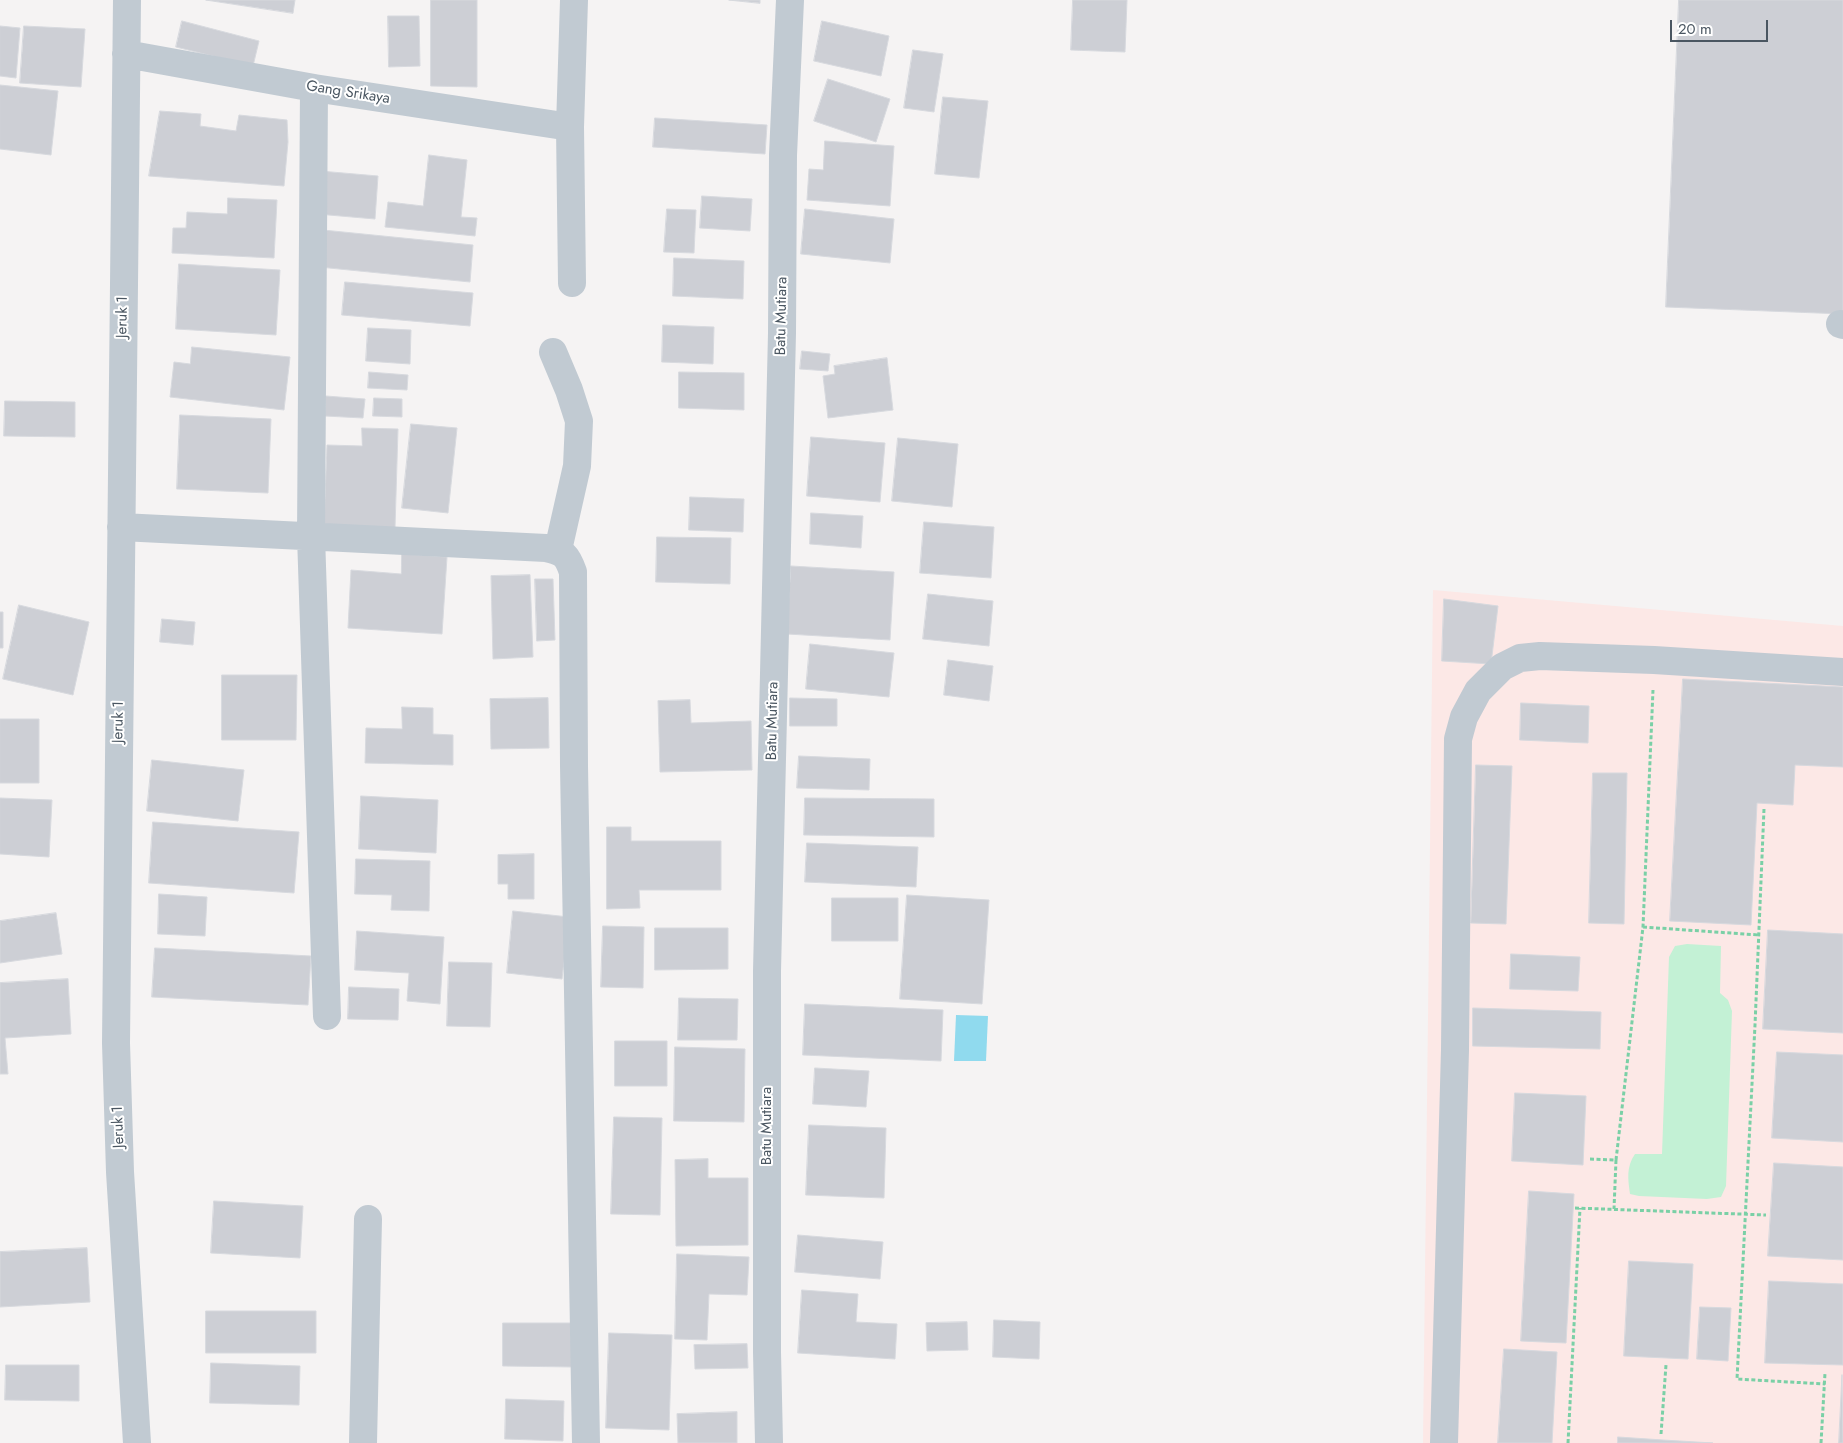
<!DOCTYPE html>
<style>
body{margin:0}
#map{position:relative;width:1843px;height:1443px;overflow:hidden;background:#f5f3f3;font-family:Jost,sans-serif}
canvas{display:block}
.scale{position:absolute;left:1670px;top:20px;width:98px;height:22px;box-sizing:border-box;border:2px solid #4a5661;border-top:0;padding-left:6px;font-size:15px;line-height:18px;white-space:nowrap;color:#4a5661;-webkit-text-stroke:4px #fff;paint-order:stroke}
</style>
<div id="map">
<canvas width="1843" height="1443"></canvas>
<div class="scale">20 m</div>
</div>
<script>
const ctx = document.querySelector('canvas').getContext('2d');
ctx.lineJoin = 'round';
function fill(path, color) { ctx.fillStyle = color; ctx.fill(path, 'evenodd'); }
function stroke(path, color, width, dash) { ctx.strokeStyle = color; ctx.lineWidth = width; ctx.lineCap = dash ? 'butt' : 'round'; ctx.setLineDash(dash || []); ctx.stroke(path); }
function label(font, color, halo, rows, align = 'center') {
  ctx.font = font + ' Jost,sans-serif'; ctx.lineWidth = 4; ctx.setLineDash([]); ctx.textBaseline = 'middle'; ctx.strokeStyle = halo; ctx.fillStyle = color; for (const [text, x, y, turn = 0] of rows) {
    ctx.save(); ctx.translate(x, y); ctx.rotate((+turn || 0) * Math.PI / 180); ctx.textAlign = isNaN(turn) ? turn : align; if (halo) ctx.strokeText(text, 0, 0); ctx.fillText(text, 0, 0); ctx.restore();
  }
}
const medical = new Path2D(`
 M1433 590 1843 626V1443H1423Z`);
const green = new Path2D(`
 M1687 944 1721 946 1720 993 1728 1000 1732 1011 1726 1186 1721 1197 1707 1199 1639 1196 1630 1194C1628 1179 1626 1167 1635 1154H1662L1669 957 1675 946Z`);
const water = new Path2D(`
 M956 1015 988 1016 986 1061H954Z`);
const building = new Path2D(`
 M206 0H295L293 13Z
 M431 0H477V87L431 86Z
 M729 0H760V3Z
 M1073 0H1127L1125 52 1071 50Z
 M1679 0H1843V314L1666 307Z
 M388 16H419L420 66 389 67Z
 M182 21 259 41 253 66 176 47Z
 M822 21 889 36 881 76 814 61Z
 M0 26 20 28 16 78 0 76Z
 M24 26 85 29 81 87 20 83Z
 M913 50 943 54 934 112 904 108Z
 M828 79 890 99 876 142 814 121Z
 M0 85 58 91 51 155 0 149Z
 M943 97 988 101 979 178 935 174Z
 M160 111 201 114 200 126 236 131 239 115 287 120 288 142 284 186 149 176Z
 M655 118 767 125 765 154 653 147Z
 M825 141 894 146 890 206 807 200 809 169 823 170Z
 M429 155 467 160 461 217 477 218 475 236 385 227 388 202 423 206Z
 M320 171 378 176 375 219 317 214Z
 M702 196 752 199 750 231 700 228Z
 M228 198 277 200 274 258 172 253 173 228H186L187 212 227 214Z
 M667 209 696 210 694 253 664 252Z
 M805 209 894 219 890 263 801 254Z
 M323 230 473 245 470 282 319 267Z
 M674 258 744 261 743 299 673 296Z
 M179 264 280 270 276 335 176 329Z
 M345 282 473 293 470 326 342 315Z
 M663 325 714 327 713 364 662 362Z
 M368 328 411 330 410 364 366 361Z
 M192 347 290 357 284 410 170 397 174 362 190 364Z
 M802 351 830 354 828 371 800 369Z
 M887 358 893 410 828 418 823 376 835 374 834 366Z
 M369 372 408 375 407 390 368 388Z
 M679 372 744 373V410L679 408Z
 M326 396 365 399 363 418 325 416Z
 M374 398 402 399V417L373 416Z
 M5 401 75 402V437L4 436Z
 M180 415 271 419 268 493 177 489Z
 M411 424 457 428 448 513 402 508Z
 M362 428 398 429 395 528 324 526 327 445 362 446Z
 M811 437 885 443 880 502 807 496Z
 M898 438 958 444 952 507 892 501Z
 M690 497 744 499 743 532 689 530Z
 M811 513 863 516 861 548 810 544Z
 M924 522 994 527 991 578 920 573Z
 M657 537 731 538 730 584 656 582Z
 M402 554 447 557 442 634 348 628 351 570 401 574Z
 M791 566 894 572 890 640 787 634Z
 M530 575 533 657 493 659 491 576Z
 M535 579H553L555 640 537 641Z
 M928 594 993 601 989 646 923 639Z
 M1444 599 1498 606 1491 664 1442 661Z
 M19 605 89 622 73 695 3 679Z
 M0 612H3V648H0Z
 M162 619 195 622 193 645 160 642Z
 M810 644 894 653 889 697 806 689Z
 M948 660 993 666 989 701 944 695Z
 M222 675H297L296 740H222Z
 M1683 679 1843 687V767L1795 765 1793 805 1757 803 1751 925 1670 921Z
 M548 698 549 748 491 749 490 699Z
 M790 698 837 699V726H790Z
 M690 700 691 723 751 721 752 770 660 772 658 701Z
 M1521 703 1589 706 1588 743 1520 740Z
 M402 707 433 708V734L453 735V765L365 763 366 728 402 729Z
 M0 719H39V783H0Z
 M799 756 870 759 869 790 797 788Z
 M152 760 244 770 238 821 147 811Z
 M1476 765 1512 766 1506 924 1471 923Z
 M1593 773H1627L1624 924 1589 923Z
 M361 796 438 800 436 853 359 849Z
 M0 798 52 800 49 857 0 854Z
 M805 798 934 799V837L804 835Z
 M153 822 299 832 294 893 149 883Z
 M607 827H631V841H721V890H639L640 908 607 909Z
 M807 843 918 847 916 887 805 882Z
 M534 854V899H508V884H498V855Z
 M356 859 430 861 429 911 391 910 392 895 355 894Z
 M159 894 207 897 205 936 158 934Z
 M907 895 989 900 982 1004 900 999Z
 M832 898H898V941H832Z
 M513 911 569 917 562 979 507 973Z
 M56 913 62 954 0 963V921Z
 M603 926 644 927 643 988 601 987Z
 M655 928H728V969L655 970Z
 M1768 930 1843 934V1033L1763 1029Z
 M357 931 444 937 440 1004 407 1001 409 973 355 970Z
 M155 948 311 956 308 1005 152 997Z
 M1511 954 1580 957 1578 991 1510 989Z
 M449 962 492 963 490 1027 447 1026Z
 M68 979 71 1034 5 1038 8 1074H0V983Z
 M349 987 399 989 398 1020 348 1019Z
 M679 998 738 999 737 1040H678Z
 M805 1004 943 1010 941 1061 803 1055Z
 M1473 1008 1601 1012 1600 1049 1473 1046Z
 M615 1041H667V1086H615Z
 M675 1047 745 1049 744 1122 674 1121Z
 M1777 1052 1843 1055V1142L1772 1138Z
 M815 1068 869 1071 866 1107 813 1104Z
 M1515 1093 1586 1096 1583 1165 1512 1161Z
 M614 1117 662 1118 660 1215 611 1214Z
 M809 1125 886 1128 884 1198 806 1195Z
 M708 1159V1178H748V1245L676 1246 675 1160Z
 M1774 1163 1843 1167V1260L1768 1256Z
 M1529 1191 1574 1194 1566 1343 1521 1341Z
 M214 1201 303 1206 300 1258 211 1253Z
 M798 1235 883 1242 880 1279 795 1272Z
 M87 1248 90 1302 0 1307V1252Z
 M677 1254 749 1257 747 1295 709 1294 707 1340 675 1339Z
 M1629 1261 1693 1264 1688 1359 1624 1356Z
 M1769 1281 1843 1284V1365L1765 1363Z
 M802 1290 858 1294 856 1322 897 1324 895 1359 798 1353Z
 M1700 1307 1731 1308 1728 1361 1697 1359Z
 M206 1311H316V1353H206Z
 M994 1320 1040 1322 1039 1359 993 1357Z
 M967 1322 968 1350 927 1351 926 1323Z
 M503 1323H573V1367L503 1366Z
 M609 1333 672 1335 669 1430 606 1428Z
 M747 1344 748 1368 695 1369 694 1345Z
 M1504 1349 1557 1352 1552 1443H1498Z
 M211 1363 300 1366 299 1405 210 1403Z
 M6 1365H79V1401L5 1400Z
 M1842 1375 1843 1443H1839Z
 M506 1399 564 1401 563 1441 505 1439Z
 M737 1412V1443H678L677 1414Z
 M1618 1437 1663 1440 1713 1443H1618Z`);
const path = new Path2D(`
 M1764 809 1755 1025 1737 1379 1825 1384
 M1643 927 1759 935
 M1590 1159 1616 1160 1614 1209
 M1616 1160 1643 927 1653 690
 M1575 1208 1766 1215
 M1661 1434 1666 1365
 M1568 1443 1580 1208
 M1821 1443 1825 1373`);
const minor = new Path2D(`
 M127 0 116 1043 120 1172 137 1443
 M126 54 314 88 570 127
 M314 88 311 536 327 1016
 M572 283 570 127 574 0
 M1840 324 1843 325
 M553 352 569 390 579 421 577 466 558 550
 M121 527 546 548C564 552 567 555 573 572L574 766 586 1443
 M363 1443 368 1219
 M769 1443 767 1352V971L782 333 783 155 790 0
 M1444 1443 1455 1050 1458 739 1464 717 1478 691 1502 667 1520 658 1540 656 1654 660 1843 672`);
const streetNames = [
 ["Gang Srikaya",348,93,9],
 ["Batu Mutiara",782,316,-89],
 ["Jeruk 1",123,317,-89],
 ["Batu Mutiara",773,721,-89],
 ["Jeruk 1",119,722,-89],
 ["Batu Mutiara",767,1126,-90],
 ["Jeruk 1",119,1127,-92]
];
fill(medical, '#fce8e6');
fill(green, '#c3f1d5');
fill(water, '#90daee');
fill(building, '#cdcfd5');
stroke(building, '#d7d9de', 1);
stroke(path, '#7ad0a6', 3, [4, 2.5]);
stroke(minor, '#c1cad2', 28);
label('15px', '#4a5661', '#fff', streetNames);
</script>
